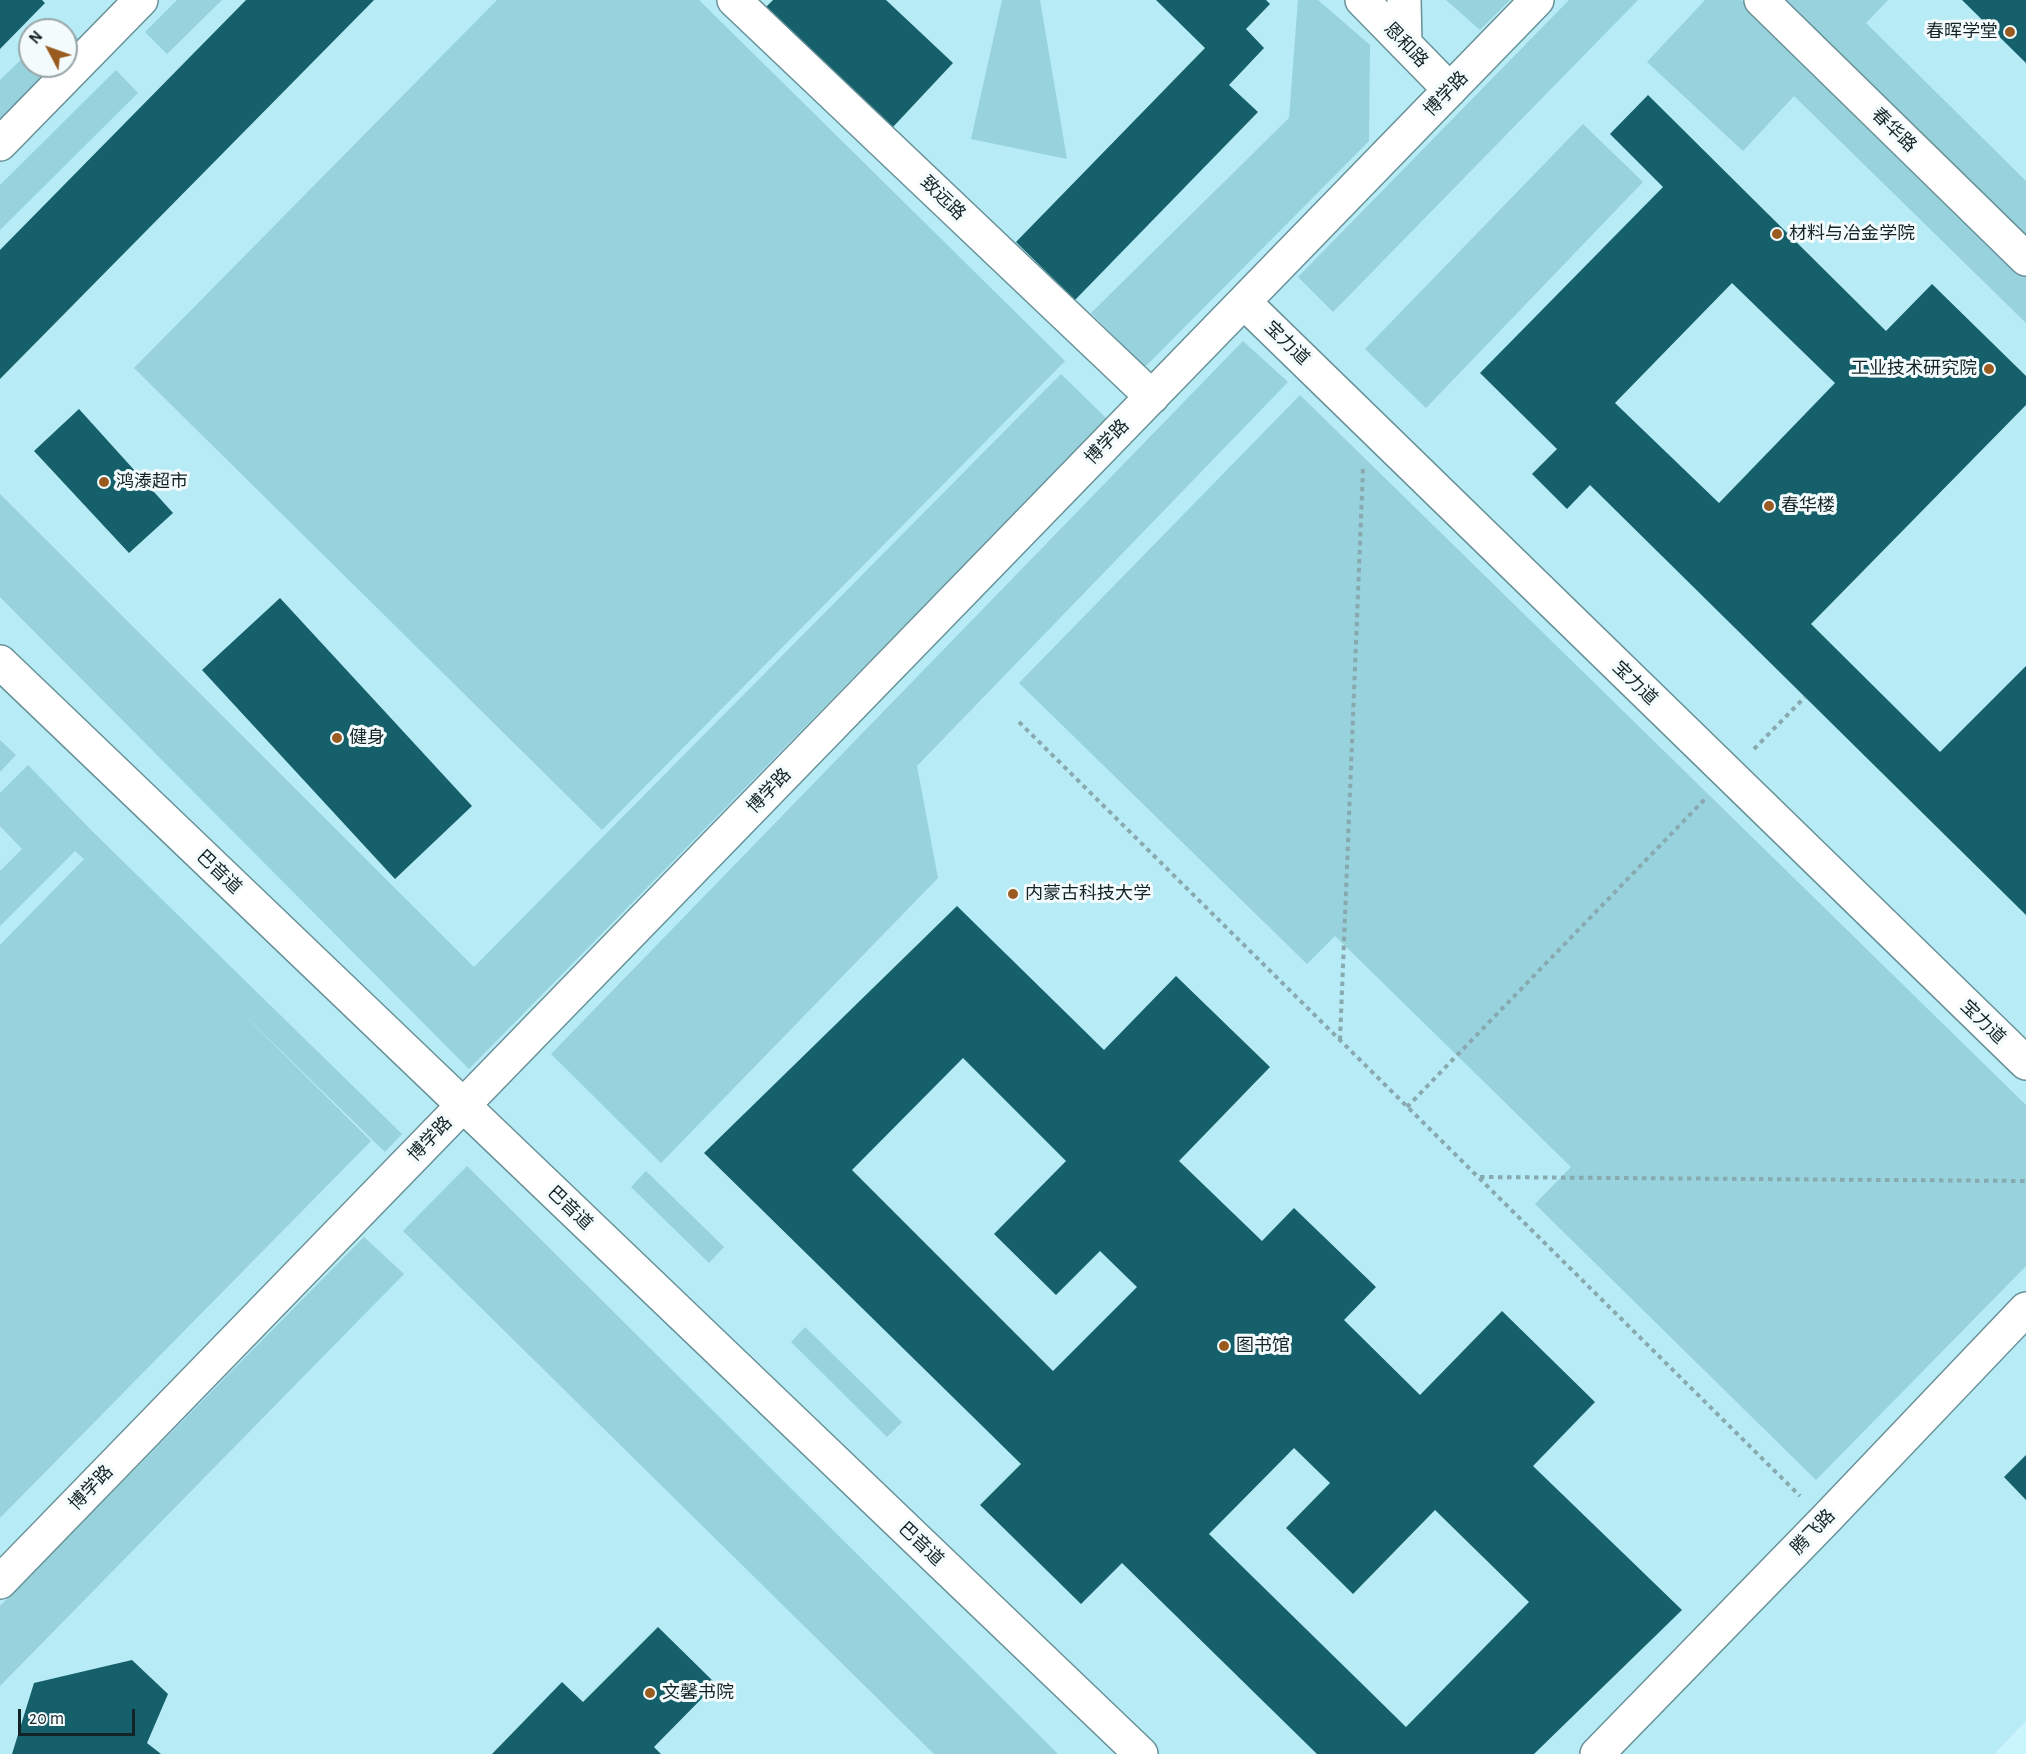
<!DOCTYPE html>
<meta charset="utf-8">
<style>
body{margin:0}
#map{position:relative;width:2026px;height:1754px;overflow:hidden;background:#cbf5fd;font-family:"Alegreya Sans",sans-serif}
canvas{display:block}
.north{position:absolute;left:18px;top:18px;width:60px;height:60px;box-sizing:border-box;background:#f3fbfd;border:2px solid #99a5a7;border-radius:50%;rotate:311deg;font-size:16px;font-weight:700;line-height:24px;text-align:center;color:#132326}
.north::after{content:'';display:block;margin:auto;width:21px;height:27px;background:#995b20;clip-path:polygon(50% 0,100% 100%,50% 72%,0 100%)}
.scale{position:absolute;left:18px;top:1709px;width:117px;height:27px;box-sizing:border-box;border:3px solid #132326;border-top:0;padding-left:8px;font-size:18px;line-height:21px;white-space:nowrap;color:#132326;-webkit-text-stroke:4px #f3fbfd;paint-order:stroke}
</style>
<div id="map">
<canvas width="2026" height="1754"></canvas>
<div class="north">N</div>
<div class="scale">20 m</div>
</div>
<script>
const ctx = document.querySelector('canvas').getContext('2d');
ctx.lineJoin = 'round';
function fill(path, color) { ctx.fillStyle = color; ctx.fill(path, 'evenodd'); }
function stroke(path, color, width, dash) { ctx.strokeStyle = color; ctx.lineWidth = width; ctx.lineCap = dash ? 'butt' : 'round'; ctx.setLineDash(dash || []); ctx.stroke(path); }
function label(font, color, halo, rows, align = 'center') {
  ctx.font = font + ' "Alegreya Sans","Noto Sans SC",sans-serif'; ctx.lineWidth = 6; ctx.setLineDash([]); ctx.textBaseline = 'middle'; ctx.strokeStyle = halo; ctx.fillStyle = color; for (const [text, x, y, turn = 0] of rows) {
    ctx.save(); ctx.translate(x, y); ctx.rotate((+turn || 0) * Math.PI / 180); ctx.textAlign = isNaN(turn) ? turn : align; if (halo) ctx.strokeText(text, 0, 0); ctx.fillText(text, 0, 0); ctx.restore();
  }
}
const built = new Path2D(`
 M0 0H2026V1721L1994 1754H0ZM30 30H66V66H30Z`);
const green = new Path2D(`
 M177 0H222L167 54 145 32Z
 M497 0H699L1065 361 602 830 134 368Z
 M1002 0H1040L1067 159 971 139Z
 M1298 0H1318L1370 45 1369 141 1145 367 1091 313 1289 118Z
 M1446 0H1510L1480 30Z
 M1569 0H1638L1333 312 1298 277Z
 M1705 0H1741L2026 267V323L1794 96 1743 151 1647 62Z
 M1785 0H1888L1866 23 2026 181V239Z
 M60 21 83 43 66 60V30H51Z
 M30 51V66H60L0 125V80Z
 M116 70 138 93 0 230V185Z
 M1583 124 1643 182 1426 408 1365 349Z
 M1243 341 1288 382 917 766 938 878 661 1163 551 1054Z
 M1061 374 1107 419 469 1069 0 597V494L474 967Z
 M1300 395 2026 1105V1266L1816 1480 1535 1204 1571 1167 1335 936 1307 964 1019 683Z
 M0 740 16 755 0 772Z
 M28 765 93 832 402 1134 385 1152 230 1001 371 1141 0 1518V945L84 859 75 851 0 926V871L22 849 0 826V793Z
 M467 1166 1058 1754H934L403 1231Z
 M646 1171 724 1247 709 1263 631 1187Z
 M364 1237 404 1274 0 1686V1606Z
 M805 1327 902 1422 887 1437 791 1342Z`);
const building = new Path2D(`
 M0 0H42L45 3 0 49Z
 M246 0H374L0 379V250Z
 M773 0H886L953 63 892 128 765 8Z
 M1156 0H1266L1270 4 1246 29 1264 48 1229 85 1258 112 1075 300 1016 242 1205 48Z
 M1962 0H2026V63Z
 M1648 95 1886 331 1932 284 2026 376V405L1811 624 1940 752 2026 666V915L1590 485 1567 509 1532 474 1557 449 1480 373 1663 187 1610 134ZM1732 283 1835 383 1719 503 1615 403Z
 M79 409 173 513 129 553 34 451Z
 M280 598 472 806 395 879 202 670Z
 M957 906 1104 1050 1176 976 1270 1067 1179 1161 1262 1241 1294 1208 1376 1287 1344 1320 1420 1395 1502 1311 1595 1402 1533 1466 1682 1610 1534 1754H1317L1122 1563 1081 1604 980 1505 1021 1464 704 1153ZM963 1058 1066 1161 994 1234 1056 1295 1100 1251 1137 1287 1053 1371 852 1170ZM1294 1448 1330 1483 1286 1528 1353 1594 1435 1510 1529 1602 1406 1727 1209 1534Z
 M2026 1455V1500L2004 1477Z
 M658 1627 716 1684 654 1747 661 1754H492L562 1682 583 1702Z
 M132 1660 168 1694 147 1743 161 1754H12L34 1683Z`);
const path = new Path2D(`
 M1019 722 1800 1496
 M1754 749 1805 697
 M1340 1040 1363 469
 M1407 1107 1705 799
 M1480 1177 2026 1181`);
const minor = new Path2D(`
 M734 0 1152 397
 M1362 0 1450 90
 M1404 0 1405 44
 M1761 0 2026 259
 M0 144 141 0
 M1244 302 2026 1063
 M0 662 1141 1754
 M0 1582 1537 0
 M1597 1754 1825 1520 2026 1309`);
const markers = [
 [2010,32,6,"#995b20"],
 [1777,234,6,"#995b20"],
 [1989,369,6,"#995b20"],
 [104,482,6,"#995b20"],
 [1769,506,6,"#995b20"],
 [337,738,6,"#995b20"],
 [1013,894,6,"#995b20"],
 [1224,1346,6,"#995b20"],
 [650,1693,6,"#995b20"]
];
const poiNames = [
 ["春晖学堂",1998,32,"right"],
 ["材料与冶金学院",1789,234],
 ["工业技术研究院",1977,369,"right"],
 ["鸿溙超市",116,482],
 ["春华楼",1781,506],
 ["健身",349,738],
 ["内蒙古科技大学",1025,894],
 ["图书馆",1236,1346],
 ["文馨书院",662,1693]
];
const streetNames = [
 ["恩和路",1406,45,46],
 ["博学路",1446,94,-46],
 ["春华路",1894,130,44],
 ["致远路",943,198,44],
 ["宝力道",1287,343,44],
 ["博学路",1107,442,-46],
 ["宝力道",1635,683,44],
 ["博学路",769,791,-46],
 ["巴音道",219,872,44],
 ["宝力道",1983,1022,44],
 ["博学路",430,1139,-46],
 ["巴音道",570,1208,44],
 ["博学路",91,1488,-46],
 ["腾飞路",1813,1532,-46],
 ["巴音道",921,1544,44]
];
fill(built, '#b7ebf5');
fill(green, '#98d2dd');
fill(building, '#16606b');
stroke(minor, '#699198', 36);
stroke(path, '#88a9af', 4, [4.5, 4.5]);
stroke(minor, '#fff', 33);
for (const [x, y, r, color] of markers) { const dot = new Path2D(); dot.arc(x, y, r, 0, 2 * Math.PI); ctx.fillStyle = color; ctx.fill(dot); stroke(dot, '#f3fbfd', 2); }
label('18px', '#132326', '#f3fbfd', poiNames, 'left');
label('18px', '#132326', '#f3fbfd', streetNames);
</script>
